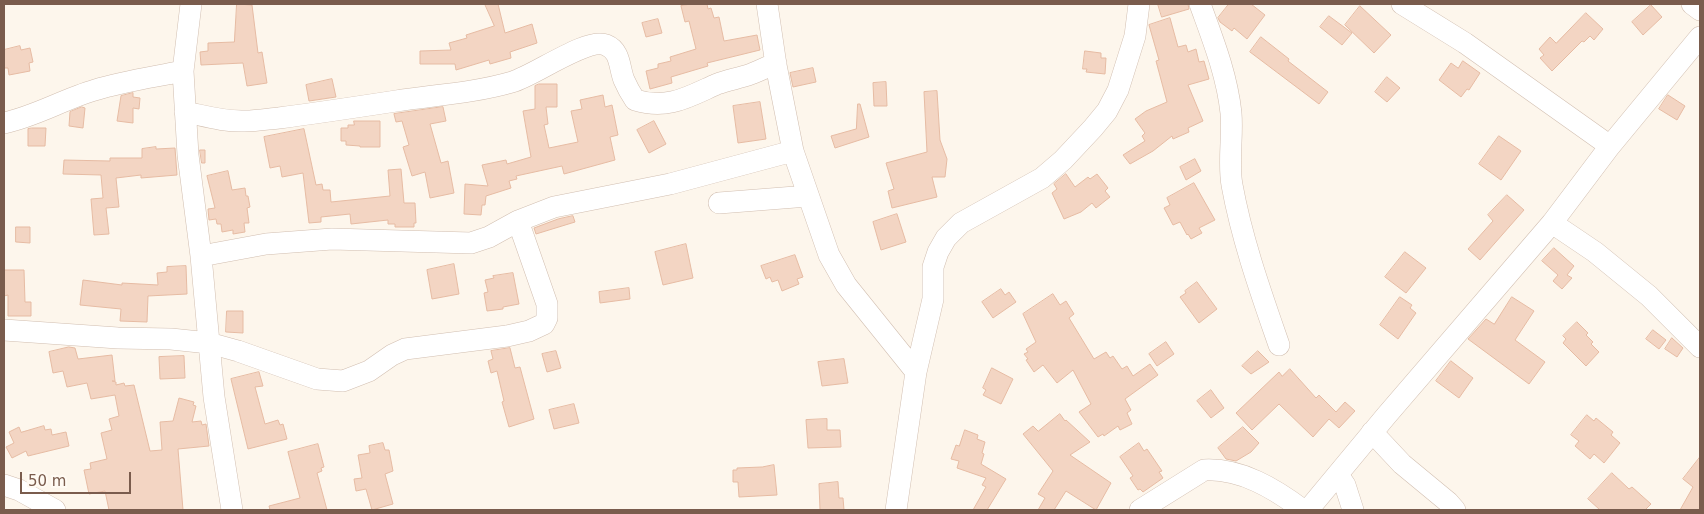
<!DOCTYPE html>
<style>
body{margin:0}
#map{position:relative;width:1704px;height:514px;overflow:hidden;background:#fdf6ec;font-family:"DejaVu Sans",sans-serif}
canvas{display:block}
.frame{position:absolute;inset:0;border:5px solid #7a5c4d;pointer-events:none}
.scale{position:absolute;left:20px;top:472px;width:111px;height:22px;box-sizing:border-box;border:2px solid #7a5c4d;border-top:0;padding-left:6px;font-size:15px;line-height:18px;white-space:nowrap;color:#7a5c4d;-webkit-text-stroke:4px #fffaf3;paint-order:stroke}
</style>
<div id="map">
<canvas width="1704" height="514"></canvas>
<div class="frame"></div>
<div class="scale">50 m</div>
</div>
<script>
const ctx = document.querySelector('canvas').getContext('2d');
ctx.lineJoin = 'round';
function fill(path, color) { ctx.fillStyle = color; ctx.fill(path, 'evenodd'); }
function stroke(path, color, width, dash) { ctx.strokeStyle = color; ctx.lineWidth = width; ctx.lineCap = dash ? 'butt' : 'round'; ctx.setLineDash(dash || []); ctx.stroke(path); }
const building = new Path2D(`
 M237 4 252 5 258 53 262 52 267 83 247 86 243 63 201 65 200 52 208 51V43L234 42Z
 M485 4H498L505 33 532 24 537 43 510 52 511 58 490 64 489 60 456 70 455 64H420V51L451 50 449 43 467 38 466 35 494 26Z
 M691 4H707L708 9 711 8 714 18 719 17 724 41 757 35 760 50 707 63 708 66 671 77 672 83 650 89 646 71 658 68V64L671 61 670 57 696 49 689 21 685 22 681 6Z
 M1158 4H1188L1189 9 1162 17Z
 M1229 4H1251L1265 15 1247 39 1234 28 1232 31 1220 22 1218 18Z
 M1651 5 1662 17 1643 35 1632 22Z
 M1360 6 1391 35 1374 53 1345 25Z
 M1586 13 1603 29 1594 40 1590 36 1584 42 1582 41 1552 71 1540 58 1544 55 1539 49 1550 37 1556 43Z
 M1329 16 1352 33 1342 45 1320 27Z
 M1170 18 1178 47 1186 45 1188 52 1196 49 1199 62 1204 61 1209 79 1188 85 1203 121 1188 128 1189 132 1173 139 1172 136 1153 151 1130 164 1123 155 1145 141 1142 136 1145 133 1135 119 1146 111 1167 102 1156 61 1159 60 1149 25Z
 M658 19 662 33 646 37 642 23Z
 M1261 37 1289 59 1288 61 1328 92 1319 104 1250 52Z
 M20 46 21 50 30 48 33 62 29 63 30 71 9 75 8 68H4V50Z
 M1085 51 1101 53V58H1106L1105 74 1086 72 1087 69H1083Z
 M1463 61 1480 73 1469 90 1467 89 1461 97 1439 80 1451 63 1458 68Z
 M813 68 816 82 793 87 790 73Z
 M1387 77 1400 88 1387 102 1375 92Z
 M332 79 336 97 309 101 306 85Z
 M886 82 887 106H874L873 83Z
 M539 84H557V107H546L548 124 544 125 549 148 578 142 571 111 582 109 580 100 603 95 605 107 612 105 618 135 610 137 615 160 564 174 562 166 516 176 517 179 509 181 511 188 486 196 485 205H482L481 215 464 214 465 184 488 186 482 165 506 160 507 164 531 157 523 111 535 109V86Z
 M937 91 940 140 947 159 945 177H932L937 197 892 208 888 191 894 189 886 163 927 152 924 92Z
 M133 93V97L140 98 139 109 133 108V123L117 121 121 96Z
 M1668 95 1685 106 1677 120 1659 109Z
 M760 102 766 139 738 143 733 106Z
 M858 104H860L869 137 835 148 831 136 856 129Z
 M82 107 85 108 83 128 69 126 70 112Z
 M443 107 446 121 430 124 441 163 448 161 454 193 430 198 425 172 412 176 403 147 409 145 402 121 396 122 394 114Z
 M354 121H380V147H360V146L346 145V141H341V128H348V125H354Z
 M654 121 666 144 649 153 637 130Z
 M32 128H46L45 146H28V129Z
 M304 129 316 185 322 184 323 190H330L331 202 390 196 388 170 401 169 404 203H415L416 223H414V227H395V224H388V220L351 224 350 214 321 217V222L309 223 303 173 282 177 280 166 270 168 264 137Z
 M1499 136 1521 151 1501 180 1479 164Z
 M156 147V149L175 148 177 175 141 178V175L116 178 119 207 106 208 109 234 94 235 91 199 103 198 101 175 63 174 64 160 110 161V158H142V149Z
 M200 150H205V163H202Z
 M1195 159 1201 171 1186 180 1180 167Z
 M228 171 232 190 245 188 246 196H248L250 207 247 208 249 223H244L245 232 233 234V230L222 232 221 224H217L216 219 209 220 208 209 215 208 207 176Z
 M1066 174 1075 187 1088 177 1090 179 1097 174 1108 188 1105 191 1110 197 1096 208 1092 203 1081 212 1064 219 1052 193 1057 189 1054 184Z
 M1194 183 1215 220 1199 228 1202 233 1191 239 1188 234 1187 235 1180 222 1173 225 1164 208 1170 205 1167 198Z
 M1507 195 1524 210 1480 260 1468 249 1493 221 1488 215Z
 M897 214 906 242 881 250 873 222Z
 M573 216 575 222 536 234 534 228 558 219Z
 M16 227H30V243L16 242Z
 M686 244 693 278 663 285 655 252Z
 M1554 248 1574 266 1567 275 1572 278 1562 289 1553 281 1558 275 1542 261Z
 M1405 252 1426 268 1406 293 1385 277Z
 M795 255 803 277 797 279 799 284 782 291 778 280 772 282 770 277 766 279 761 266Z
 M454 264 459 294 432 299 427 270Z
 M186 266 187 294 148 296 147 322 120 321 121 309 80 305 83 280 122 285V283L158 285 157 273 167 272V267Z
 M4 270H24L25 302H31V316H8V295L4 296Z
 M513 273 519 304 503 307V309L487 311 484 293 488 292 485 280 494 278 493 276Z
 M1197 282 1217 309 1199 323 1180 297 1186 293 1185 291Z
 M629 288 630 299 600 303 599 292Z
 M1001 289 1005 295 1009 292 1016 302 993 318 982 302Z
 M1053 294 1060 305 1066 301 1074 314 1069 318 1094 359 1106 352 1110 358 1113 356 1122 369 1127 366 1133 376 1150 364 1158 375 1125 399 1131 410 1127 413 1132 424 1120 430 1118 426 1104 436 1103 434 1098 437 1079 412 1091 404 1073 370 1057 383 1043 365 1034 372 1026 360 1028 359 1024 354 1028 352 1026 349 1036 342 1023 314Z
 M1400 297 1412 305 1410 308 1416 313 1398 339 1380 325Z
 M1512 297 1534 311 1515 340 1545 362 1529 384 1468 339 1486 319 1494 324Z
 M227 311H243V333L226 332Z
 M1577 322 1588 333 1586 335 1593 342 1591 344 1599 352 1586 366 1563 343 1566 339 1563 336Z
 M1653 330 1666 340 1659 349 1646 339Z
 M1672 338 1683 348 1677 357 1665 349Z
 M1166 342 1174 354 1157 366 1149 354Z
 M69 347 75 348 78 359 112 355 115 381H112L116 382V385L124 383 125 386 134 385 150 451 162 450 160 422 173 421 179 398 194 402 193 405 196 406 192 422 201 421 202 425 206 424 209 446 178 449 183 510H109L105 491 89 494 84 470 91 469 90 463 107 459 101 433 112 430 109 419 119 416 115 395 91 399 87 383 67 387 63 371 53 373 49 352Z
 M510 348 515 368 520 367 534 419 509 427 502 402 504 401 497 371 491 373 488 361 493 359 491 351Z
 M556 351 561 368 547 372 542 354Z
 M1258 351 1269 362 1251 374 1242 366Z
 M184 356 185 378 160 379 159 357Z
 M844 359 848 383 822 386 818 362Z
 M1451 361 1473 378 1459 398 1436 381Z
 M992 368 1013 379 1001 404 983 395 986 390 983 388Z
 M1290 369 1316 398 1319 395 1336 412 1345 402 1355 411 1339 428 1329 419 1313 437 1279 404 1252 430 1236 413 1279 372 1282 376Z
 M259 372 263 386 255 387 265 424 278 420 280 425 283 424 287 439 248 449 231 379Z
 M1211 390 1224 408 1211 418 1197 401Z
 M574 404 579 423 554 429 549 410Z
 M1060 414 1065 421 1066 420 1090 442 1070 455 1111 483 1096 510 1066 491 1054 510H1038L1045 498 1038 494 1053 471 1023 434 1033 426 1038 431Z
 M1587 415 1594 421 1596 418 1613 432 1611 435 1620 443 1604 463 1594 454 1590 459 1575 446 1579 441 1571 435Z
 M827 419V430H840L841 447 808 448 806 420Z
 M44 426 45 430 51 429 52 435 66 432 69 446 28 456 26 451 12 458 6 447 14 443 9 432 19 427 21 432Z
 M1243 427 1259 443 1251 452 1236 461 1226 459 1218 448Z
 M965 430 978 435 977 439 985 442 982 453 984 454 981 464 1006 479 987 510H973L986 487 982 485 986 478 957 468 959 461 951 459 956 445 959 446Z
 M383 443 385 450H389L393 471 385 474 393 504 372 510 366 489 356 491 354 479 362 478 358 455 370 453 369 446Z
 M1139 443 1144 451 1147 449 1162 471 1159 472 1163 478 1143 492 1140 489 1138 490 1130 478 1133 476 1120 457Z
 M318 444 324 467 321 468 322 471 317 473 327 510H270L269 506 300 498 288 452Z
 M1700 457V510H1680L1693 487 1683 479Z
 M774 465 777 495 739 497 738 482H733V470H737V468L762 467Z
 M1612 473 1629 489 1632 487 1651 504 1645 510H1600L1588 499Z
 M838 482 839 498H843L844 510H820L819 484Z`);
const minor = new Path2D(`
 M191 4 183 71 188 155 201 256 214 397 232 510
 M767 4 776 65 793 151 829 255 846 285 916 372
 M1200 4C1213 40 1227 75 1231 113 1233 135 1228 164 1232 185 1242 240 1261 293 1279 345
 M1402 4 1465 43 1610 146
 M1692 4 1700 10
 M185 112C205 116 225 122 245 121 257 121 268 119 279 118 318 113 357 107 396 101 435 95 474 93 512 82 534 76 587 37 606 45 621 51 619 68 624 80 627 87 631 94 635 100 668 110 688 97 717 84 728 80 740 78 751 74 759 71 767 67 776 63
 M4 123C36 116 64 99 95 90 124 81 154 77 183 71
 M719 203 808 196
 M1552 223 1595 252 1649 296 1700 347
 M201 256 266 244 332 239 471 243 489 237 518 221 554 207 670 184 793 151
 M4 330 118 338 171 339 209 343 238 351 317 379 343 381 369 371 392 355 405 349 507 336 529 331 544 324 547 318V304L518 221
 M1372 432 1402 464 1448 502 1455 510
 M1338 475 1345 485 1353 510
 M4 485 19 490 55 510
 M896 510 916 372 933 299V267L938 252 946 238 961 223 1042 178 1063 160 1093 128 1107 111 1118 90 1135 36 1139 4
 M1140 510 1204 470C1241 468 1275 489 1303 510
 M1308 510 1386 416 1552 223 1610 146 1700 37`);
fill(building, '#f3d5c3');
stroke(building, '#e6bba3', 1);
stroke(minor, '#d1beb0', 22);
stroke(minor, '#fff', 21);
</script>
